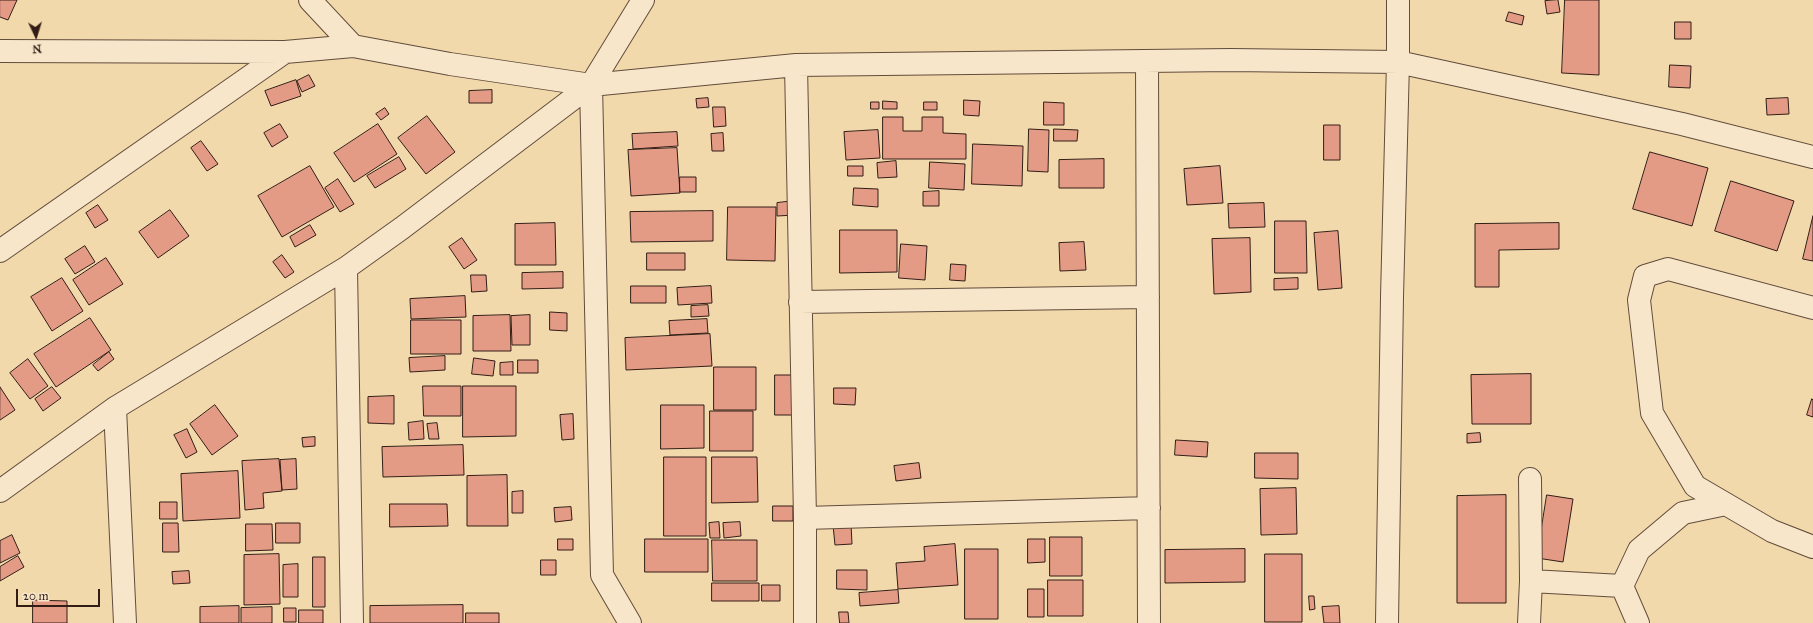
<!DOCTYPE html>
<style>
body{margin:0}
#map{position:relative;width:1813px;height:623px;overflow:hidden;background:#f2d9ac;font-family:"IM FELL Great Primer",serif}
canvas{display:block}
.north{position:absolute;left:16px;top:16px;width:40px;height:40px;-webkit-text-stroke:3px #f7e6c9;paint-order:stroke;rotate:176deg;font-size:11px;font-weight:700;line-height:16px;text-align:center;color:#321d16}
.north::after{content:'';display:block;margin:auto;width:14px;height:18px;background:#321d16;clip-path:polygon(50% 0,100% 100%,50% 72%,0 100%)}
.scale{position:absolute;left:16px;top:589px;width:84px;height:18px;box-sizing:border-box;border:2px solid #321d16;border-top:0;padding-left:5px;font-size:12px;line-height:14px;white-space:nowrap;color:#321d16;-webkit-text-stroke:3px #f7e6c9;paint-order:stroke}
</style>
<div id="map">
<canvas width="1813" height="623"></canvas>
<div class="north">N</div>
<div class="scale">20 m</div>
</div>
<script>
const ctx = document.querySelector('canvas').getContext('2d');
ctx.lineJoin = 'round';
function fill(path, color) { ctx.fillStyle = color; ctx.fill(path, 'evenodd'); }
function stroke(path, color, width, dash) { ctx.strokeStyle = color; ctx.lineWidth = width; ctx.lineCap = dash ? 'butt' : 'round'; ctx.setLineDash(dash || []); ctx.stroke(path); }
const building = new Path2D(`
 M0 0H17L8 20 0 17Z
 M1558 0 1560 12 1547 14 1545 1Z
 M1565 0H1599V75L1562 73Z
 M1509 12 1524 16 1522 25 1506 21Z
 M1675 22H1691V39H1675Z
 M1670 65 1691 66 1690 88 1669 87Z
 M309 75 315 86 302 92 297 81Z
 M296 80 301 96 271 106 265 91Z
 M492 90V103H469V91Z
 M708 98 709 107 697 108 696 99Z
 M1788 98 1789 114 1767 115 1766 99Z
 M964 100 980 101 979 116 964 115Z
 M883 101 897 102V109H883Z
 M871 102H879V109H871Z
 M924 102H937V110H924Z
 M1044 102 1064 103V125H1044Z
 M713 107H725L726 126 714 127Z
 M385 108 389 114 381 120 376 114Z
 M427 116 455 152 426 174 398 138Z
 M883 117H903V131H922V117H943V133L966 134V159H883Z
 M280 124 288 137 272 147 264 133Z
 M378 124 397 154 354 182 334 153Z
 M1324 125H1340V160H1324Z
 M1029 129 1049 130 1048 172 1028 171Z
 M1054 129 1078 130 1077 141H1054Z
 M878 130 880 158 846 160 844 132Z
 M677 132 678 146 633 149 632 134Z
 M723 133 724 151H712L711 134Z
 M201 141 218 164 207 171 191 148Z
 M973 144 1023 146 1022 186 972 184Z
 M677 148 680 193 631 196 628 150Z
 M1650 152 1708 168 1692 226 1633 209Z
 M399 157 406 169 375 188 367 176Z
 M1104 159V188H1059V160Z
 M896 161 897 177 878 178 877 163Z
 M930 162 965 164 964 190 929 188Z
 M310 166 334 207 282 237 258 196Z
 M848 166H863V176H848Z
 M1220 166 1223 203 1187 205 1184 169Z
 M680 177H696V192H680Z
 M338 179 354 204 340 212 325 188Z
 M1731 181 1794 201 1777 251 1715 231Z
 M854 188 878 189V207L853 205Z
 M939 191V206H923V192Z
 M794 201 795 215 777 216V203Z
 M1264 203 1265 227 1229 228 1228 204Z
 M98 205 108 220 95 228 86 213Z
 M728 207H776L775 261 727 260Z
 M170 210 189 236 158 258 139 232Z
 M713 211V241L631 242 630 212Z
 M1813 216V261L1803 259Z
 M1275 221H1306L1307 273H1275Z
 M555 223 556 265H515V224Z
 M1559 223V249L1499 250V287H1475V224Z
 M310 225 316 235 295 247 290 237Z
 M840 230H897V272L840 273Z
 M1338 231 1342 288 1318 290 1314 233Z
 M462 238 477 260 464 269 449 247Z
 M1250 238 1251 292 1214 294 1212 239Z
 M1084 242 1086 270 1060 271 1059 243Z
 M901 244 927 246 925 280 899 278Z
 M85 246 95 262 75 274 65 259Z
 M647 253H685V270H647Z
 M282 255 294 272 285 278 273 262Z
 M106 258 123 284 89 305 73 280Z
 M951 264 966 265 965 281 950 280Z
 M563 272V288L522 289V273Z
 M471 275H486L487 291 472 292Z
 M62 278 83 311 52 331 31 297Z
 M1298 278V289L1274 290V279Z
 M631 286H666V303H631Z
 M711 286 712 303 678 305 677 288Z
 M465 296 466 317 411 319 410 299Z
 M708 305 709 316 691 317V306Z
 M550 312 567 313V331L550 330Z
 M510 315 511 351H473V316Z
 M530 315V345H512L511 316Z
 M90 318 111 350 56 387 34 354Z
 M707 319 708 333 670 335 669 321Z
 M411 320H461V354H411Z
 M710 334 712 366 626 370 625 338Z
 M109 352 114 359 98 371 93 365Z
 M445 356V370L410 372 409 358Z
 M474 358 495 361 493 376 472 374Z
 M28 359 48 386 30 399 10 373Z
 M518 360H538V373H518Z
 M513 362V375H500V363Z
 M714 367H756V410H714Z
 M1531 374V424H1472L1471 375Z
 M775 375H801V415H775Z
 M423 386H461V416H424Z
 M463 386H516V436L463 437Z
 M0 387 15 410 0 420Z
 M52 387 61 398 43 411 35 399Z
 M834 388H856L855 405 834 404Z
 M394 396V424L368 423V397Z
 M1812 399 1813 400V417L1807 415Z
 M215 405 238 436 212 455 190 424Z
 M661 405H704V448L661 449Z
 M710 411H753V451H710Z
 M573 414 574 439 562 440 560 415Z
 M423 421 424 439 409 440 408 423Z
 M437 423 439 439H429L427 424Z
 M187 429 197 452 186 458 174 435Z
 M1480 433 1481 442 1467 443V434Z
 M315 437V446L303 447 302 438Z
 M1176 440 1208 442 1207 457 1175 455Z
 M463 445 464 475 383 477 382 447Z
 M1255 453H1298V479L1255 478Z
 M664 457H706V536H664Z
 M712 457H757L758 502 712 503Z
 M279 459 282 491 263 493 264 508 245 510 242 461Z
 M296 459 297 489 282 490 280 460Z
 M919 463 921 478 896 481 894 466Z
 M238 471 240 518 183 521 181 474Z
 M507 475 508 526H467V476Z
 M1296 488 1297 534 1261 535 1260 489Z
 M523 491V513H512V492Z
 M1506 495V603H1457V496Z
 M1547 495 1573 499 1563 562 1537 558Z
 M160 502H177V519H160Z
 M390 504H447L448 526 390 527Z
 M773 506H793V521H773Z
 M571 507 572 520 555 522 554 508Z
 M719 522 720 538H710L709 523Z
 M740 522 741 536 724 538 723 523Z
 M163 523H178L179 552H163Z
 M276 523H300V543H276Z
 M246 524H272L273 550 246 551Z
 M851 524 852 544 835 545 833 525Z
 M12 535 20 553 0 563V541Z
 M1050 537H1082V576H1050Z
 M558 539H573V550H558Z
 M645 539H708V572H645Z
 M1028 539H1045V562L1028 563Z
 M712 540H757V581H713Z
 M955 544 958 585 898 589 896 563 925 561 924 547Z
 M965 549H998V619H965Z
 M1245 549V582L1165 583V550Z
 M279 554 280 604 244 605V555Z
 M1265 554H1302V622H1265Z
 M18 556 24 567 0 581V567Z
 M313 557H325V607H313Z
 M541 560H556V575H541Z
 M298 564V597H283V565Z
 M837 570H867V590L837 589Z
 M189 571 190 583 173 584 172 572Z
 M1048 580H1083V616H1048Z
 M712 583H759V601H712Z
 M762 585H780V601H762Z
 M1028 589H1044V617H1028Z
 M898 590 899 603 860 606 859 593Z
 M1309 596H1314L1315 609 1310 610Z
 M33 600 67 601V623H33Z
 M463 605V623H370V606Z
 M239 606V623H200V607Z
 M1339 606 1340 623H1324L1322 607Z
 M272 607V623H241V608Z
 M284 608H296V622H284Z
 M299 610H323V623H299Z
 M839 612H848L849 623H840Z
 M466 613H499V623H466Z`);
const minor = new Path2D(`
 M310 0 353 46
 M0 51 285 52 353 46 450 64 591 85 796 65 1231 60 1398 62 1682 124 1813 157
 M1147 62 1149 623
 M796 65 805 518V623
 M591 85 602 575 630 623
 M0 251 285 52
 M346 268 352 623
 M800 302 1148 297
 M1813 308 1668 269 1645 276 1639 300 1652 413 1695 486 1772 531 1813 547
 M115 408 125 623
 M1530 479 1531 581
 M0 491 115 408 346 268 402 228 591 85 643 0
 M805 518 1149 508
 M1387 623 1392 297 1398 62V0
 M1529 623 1531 581 1622 586
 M1638 623 1622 586 1639 550 1683 513 1726 504`);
fill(building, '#e49b86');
stroke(building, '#321d16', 1);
stroke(minor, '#624c3c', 24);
stroke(minor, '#f7e6c9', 22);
</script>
